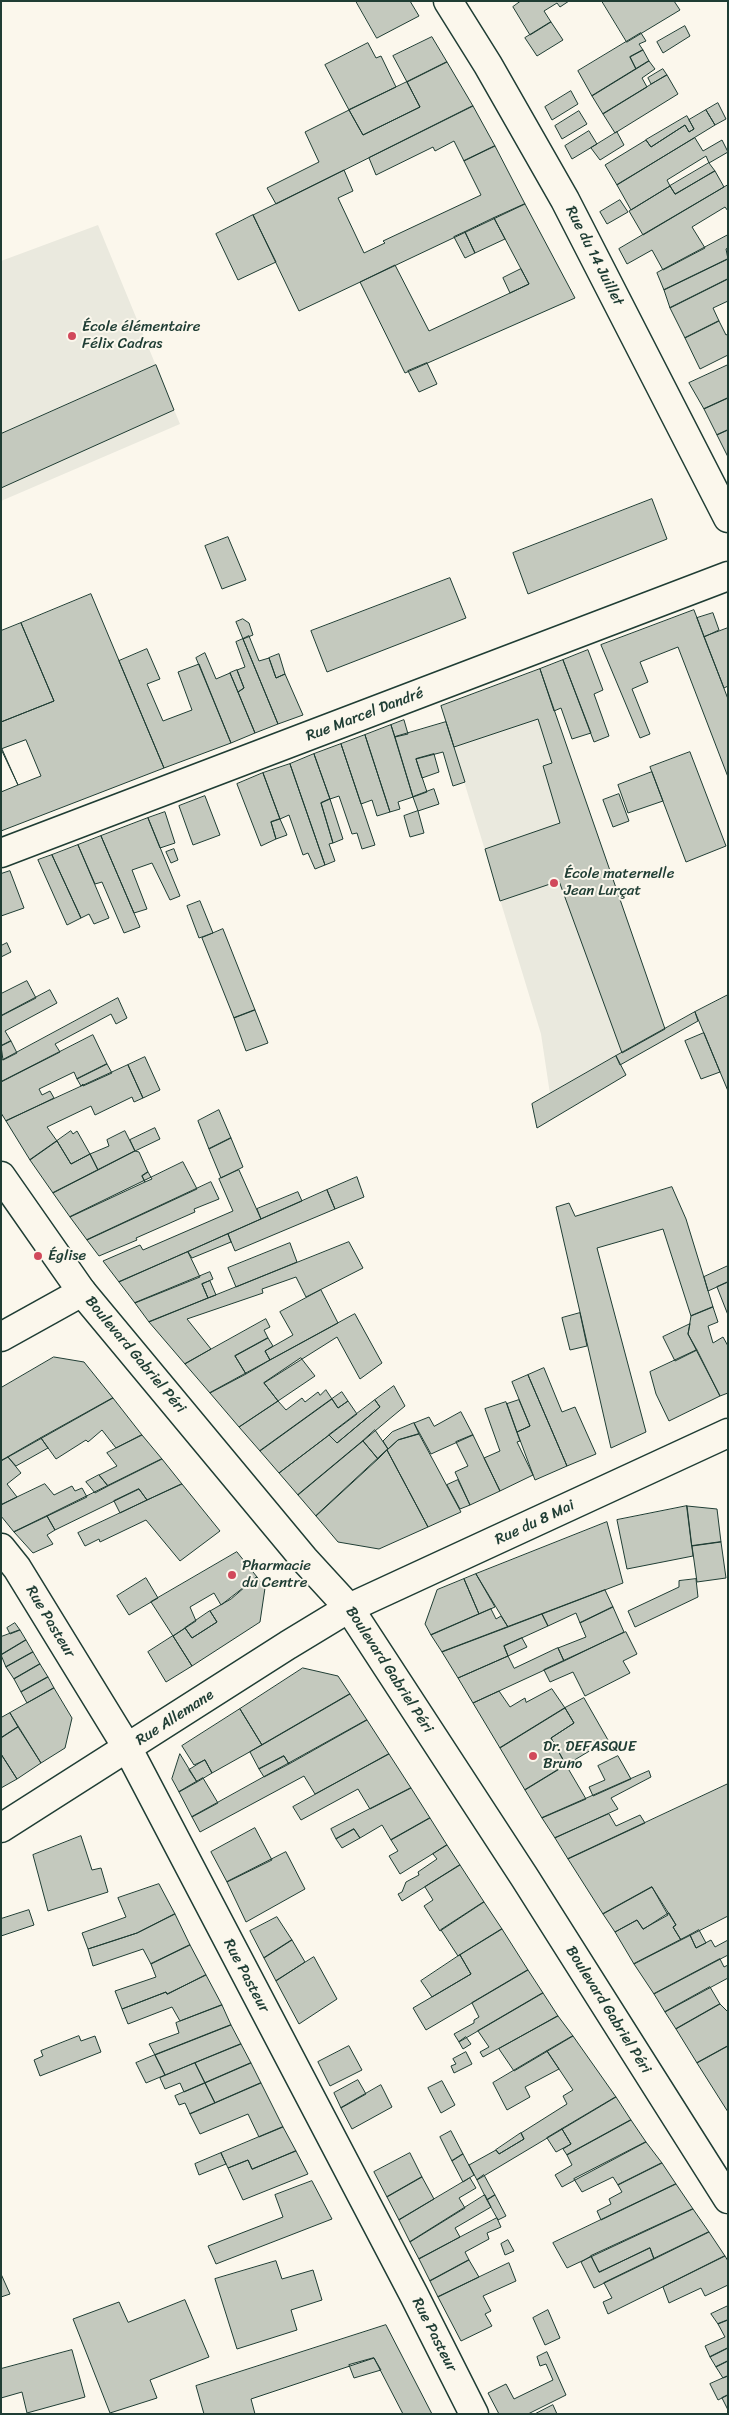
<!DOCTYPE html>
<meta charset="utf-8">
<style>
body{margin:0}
#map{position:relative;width:729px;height:2415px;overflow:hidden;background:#fbf7ec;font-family:Sriracha,sans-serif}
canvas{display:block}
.frame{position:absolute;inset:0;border:2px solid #1f3d34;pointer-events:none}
</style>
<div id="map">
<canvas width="729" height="2415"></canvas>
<div class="frame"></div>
</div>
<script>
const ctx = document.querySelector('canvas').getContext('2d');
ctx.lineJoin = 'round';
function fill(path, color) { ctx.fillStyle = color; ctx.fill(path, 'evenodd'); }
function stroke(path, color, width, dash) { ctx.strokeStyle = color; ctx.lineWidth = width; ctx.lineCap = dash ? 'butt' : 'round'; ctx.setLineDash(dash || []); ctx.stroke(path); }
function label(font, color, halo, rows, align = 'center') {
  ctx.font = font + ' Sriracha,sans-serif'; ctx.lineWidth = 4; ctx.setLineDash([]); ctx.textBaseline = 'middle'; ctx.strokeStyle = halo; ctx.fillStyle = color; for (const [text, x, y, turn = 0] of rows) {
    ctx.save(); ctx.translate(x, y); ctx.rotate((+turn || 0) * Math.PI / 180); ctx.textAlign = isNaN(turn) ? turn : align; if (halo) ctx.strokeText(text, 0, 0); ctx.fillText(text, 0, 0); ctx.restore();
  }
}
const built = new Path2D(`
 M98 225 180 424 1 501V261Z
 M540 669 665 1029 550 1094 541 1034 441 706Z`);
const building = new Path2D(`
 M356 1H410L419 16 377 38Z
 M521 1H569L560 7 557 3 544 11 551 22 530 35 513 7Z
 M602 1H674L680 10 627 42Z
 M551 22 563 40 537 56 525 38Z
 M685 26 690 36 663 53 657 42Z
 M641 33 646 41 639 44 643 50 630 57 636 69 592 96 578 71Z
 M432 37 447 62 407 82 393 56Z
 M368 43 376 58 381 56 396 87 349 110 325 65Z
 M643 50 649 61 636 69 630 57Z
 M649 61 655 69 642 78 647 87 603 114 592 96Z
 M447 62 473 106 276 204 267 188 319 162 305 132 349 110 363 135 420 107 407 82Z
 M663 69 667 75 651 84 648 78Z
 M667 75 678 94 615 133 603 114Z
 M407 82 420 107 363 135 349 110Z
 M571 91 578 104 552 120 545 107Z
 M718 103 726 119 715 125 706 110Z
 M473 106 495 146 464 161 454 141 435 151 433 147 376 175 369 158Z
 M706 110 715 125 617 185 605 165 646 140 651 147 685 125 689 132 694 129 689 120Z
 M579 111 587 124 562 139 555 126Z
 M687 116 694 129 689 132 685 125 651 147 646 140Z
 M589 131 597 144 572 159 565 146Z
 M617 132 624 145 600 160 591 148Z
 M695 138 703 151 722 140 728 152 709 163 706 156 667 180 670 186 631 210 617 185Z
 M495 146 525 204 299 311 253 215 344 170 353 191 338 198 364 253 385 243 383 241 481 195 464 161Z
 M709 163 715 171 675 194 670 186Z
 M715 171 724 187 643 235 629 211 670 186 675 194Z
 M728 185V211L725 207 692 227 705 248 663 270 652 250 627 264 619 249Z
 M620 200 628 212 607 224 600 212Z
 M525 204 575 298 405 373 360 282 395 265 429 331 510 293 529 284 494 218Z
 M253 215 276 262 238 280 216 234Z
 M494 218 505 239 475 253 465 232Z
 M465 232 475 253 465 258 454 237Z
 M728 235V248L726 249 728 259 664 290 657 273Z
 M728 259V279L670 308 664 290Z
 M521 269 529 284 510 293 503 278Z
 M728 279V301L713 308 719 321 685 338 670 308Z
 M719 321 726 335 728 334V355L700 369 685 338Z
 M427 363 437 384 419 392 408 371Z
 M156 365 174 410 1 488V434Z
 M728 365V398L704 409 689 383Z
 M728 398V430L717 435 704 409Z
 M728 430V457L717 435Z
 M652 499 667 539 528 594 513 553Z
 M228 537 246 580 222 589 205 546Z
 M450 578 466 618 327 672 311 631Z
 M91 594 164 768 1 831V792L18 785 1 749V722L54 701 21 623Z
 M694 610 728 699V777L678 647 640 662 648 682 632 689 650 734 640 738 601 645Z
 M713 613 719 630 704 637 697 618Z
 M243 619 249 623 253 635 243 639 236 622Z
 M21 623 54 701 1 722V631Z
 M728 628V686L724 688 704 637Z
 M249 636 259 661 269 658 276 678 285 674 303 715 278 724 243 639Z
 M243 639 278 724 255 733 238 692 244 688 237 670 245 667 236 642Z
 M147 649 160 679 147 684 163 721 192 710 178 672 199 664 231 743 164 768 119 661Z
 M588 650 603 690 594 694 609 736 594 742 563 660Z
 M205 653 216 679 230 673 255 733 231 743 196 658Z
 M279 654 285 674 276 678 269 658Z
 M563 660 591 733 572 739 561 708 554 711 540 669Z
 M540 669 665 1029 622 1053 559 881 500 901 485 849 560 823 543 766 552 763 538 719 454 747 441 706Z
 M237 670 244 688 238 692 230 673Z
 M404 720 408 734 395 737 391 725Z
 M446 722 465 782 453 786 443 752 416 759 427 792 413 797 395 737Z
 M391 725 413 797 398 802 400 809 390 812 365 735Z
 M365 735 390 812 377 816 372 800 361 804 341 744Z
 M26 740 41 776 18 785 2 749Z
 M341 744 375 845 362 849 357 833 352 834 339 796 330 799 314 754Z
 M690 752 726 846 686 862 650 767Z
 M314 754 330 799 321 803 333 843 329 844 335 861 325 865 290 764Z
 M434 754 439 772 422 778 416 759Z
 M290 764 325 865 315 869 308 853 303 855 289 815 280 819 263 773Z
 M652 772 663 801 628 813 618 785Z
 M263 773 280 819 271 822 276 839 261 846 237 784Z
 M434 789 439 804 418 811 413 797Z
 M619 794 629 821 613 827 603 800Z
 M205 796 220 835 193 845 179 806Z
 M330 799 343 839 333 843 321 803Z
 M418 811 424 833 410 837 404 816Z
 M165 812 175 843 160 848 148 818Z
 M148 818 180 896 170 900 152 863 132 870 147 909 134 913 101 836Z
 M280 819 287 835 276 839 271 822Z
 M101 836 140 927 124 933 102 882 95 884 78 845Z
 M78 845 109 918 94 924 89 914 81 918 52 855Z
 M174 849 178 860 171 863 166 852Z
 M52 855 81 918 67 925 38 860Z
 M10 871 24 908 1 916V874Z
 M200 901 213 933 199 938 187 906Z
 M223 929 255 1010 234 1018 202 938Z
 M7 943 11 952 1 957V946Z
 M27 981 36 998 1 1016V994Z
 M50 990 57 1003 5 1031 11 1041 1 1046V1016Z
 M728 995V1091L695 1012Z
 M118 998 127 1018 116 1024 111 1014 55 1044 60 1052 1 1082V1061Z
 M255 1010 268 1043 246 1051 234 1018Z
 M695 1012 698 1021 620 1065 616 1056Z
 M704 1033 720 1072 701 1079 685 1041Z
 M93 1035 107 1064 77 1079 74 1072 39 1089 42 1095 50 1091 54 1098 6 1121 1 1113V1082Z
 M11 1041 17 1053 3 1060 1 1046Z
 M616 1056 626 1075 537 1128 532 1104Z
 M145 1057 160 1090 143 1098 128 1065Z
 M107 1064 112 1073 83 1086V1084L81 1086 77 1079Z
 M128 1065 143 1098 134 1102 132 1097 95 1115 91 1106 47 1127 57 1141 30 1160 6 1121Z
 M219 1110 231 1138 209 1149 198 1121Z
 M155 1128 160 1139 135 1151 130 1140Z
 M71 1131 73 1134 77 1131 90 1154 71 1164 57 1141Z
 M125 1131 135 1151 98 1170 90 1154 109 1146 107 1140Z
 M231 1138 243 1167 221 1178 209 1149Z
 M57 1141 71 1164 90 1154 98 1170 53 1193 30 1160Z
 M135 1151 139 1152 148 1172 142 1176 145 1182 70 1217 53 1193Z
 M183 1162 197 1189 87 1240 70 1217Z
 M239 1170 261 1219 119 1282 103 1261 140 1245 143 1250 233 1211 219 1179Z
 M148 1172 152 1179 145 1182 142 1176Z
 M357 1177 364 1197 335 1209 327 1190Z
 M211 1182 219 1199 194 1209 195 1212 136 1238 137 1240 99 1256 87 1240Z
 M672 1187 686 1219 713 1307 691 1316 663 1229 597 1248 646 1432 611 1448 556 1207 569 1203 575 1216Z
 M327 1190 335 1209 235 1251 228 1234Z
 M298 1192 302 1201 261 1219 257 1209Z
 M228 1234 231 1242 192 1258 188 1252Z
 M349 1242 363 1268 306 1297 296 1277 262 1289 263 1293 187 1319 211 1349 185 1364 149 1322Z
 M290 1243 297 1262 236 1287 228 1268Z
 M188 1252 200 1277 135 1303 119 1282Z
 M728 1266V1282L708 1291 704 1277Z
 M210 1272 213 1279 202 1284 208 1298 149 1322 135 1303Z
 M210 1281 216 1295 208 1298 202 1284Z
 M728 1282V1315L717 1287Z
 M321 1290 338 1323 270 1360 265 1351 293 1335 280 1312Z
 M713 1307 718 1322 708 1326 713 1343 723 1337 728 1346V1393L720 1396 688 1334 691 1316Z
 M580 1313 587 1346 570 1350 562 1318Z
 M355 1314 382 1363 360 1379 337 1337 264 1383 278 1401 239 1427 210 1393Z
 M266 1319 270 1327 264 1330 268 1338 235 1356 246 1374 210 1393 185 1364Z
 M690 1324 688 1334 697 1350 675 1361 663 1337Z
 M268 1338 273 1346 265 1351 270 1360 246 1374 235 1356Z
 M697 1350 720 1396 669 1421 656 1394 650 1372Z
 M54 1357 84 1362 113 1398 1 1461V1388Z
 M301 1358 315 1376 278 1401 264 1383Z
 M544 1368 562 1412 575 1407 596 1454 567 1466 528 1375Z
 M528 1375 567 1466 535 1480 517 1432 530 1426 512 1382Z
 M394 1386 405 1406 298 1495 279 1473 329 1435 337 1443 380 1407 375 1400Z
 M326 1390 332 1399 260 1451 239 1427 278 1401 286 1410 302 1398 305 1402 318 1392 320 1395Z
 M342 1392 348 1401 338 1408 332 1399Z
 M113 1398 142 1435 116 1448 102 1430 88 1442 86 1440 56 1459 41 1438Z
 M332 1399 338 1408 348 1401 357 1414 279 1473 260 1451Z
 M375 1400 380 1407 337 1443 329 1435Z
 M519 1400 530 1426 517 1432 507 1404Z
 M506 1402 520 1441 517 1442 533 1475 500 1491 484 1458 500 1451 485 1409Z
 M461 1412 473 1435 431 1454 414 1423 429 1417 434 1426Z
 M414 1423 419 1434 398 1440 388 1449 383 1441 392 1432Z
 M375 1430 388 1449 378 1459 363 1441Z
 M419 1434 461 1512 428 1527 387 1450 398 1440Z
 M142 1435 162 1459 108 1486 99 1475 117 1466 107 1453Z
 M473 1435 500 1491 470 1505 455 1472 468 1466 456 1442Z
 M41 1438 48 1448 16 1466 8 1457Z
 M363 1441 378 1459 316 1516 298 1495Z
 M387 1450 428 1527 379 1549 338 1542 316 1516Z
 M8 1457 21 1473 7 1484 17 1497 1 1505V1461Z
 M162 1459 182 1484 147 1500 139 1489 55 1530 47 1516Z
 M99 1475 108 1486 95 1493 86 1482Z
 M458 1480 470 1505 460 1509 447 1485Z
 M45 1484 54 1495 72 1486 75 1491 82 1488 87 1497 14 1532 1 1516V1505Z
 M182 1484 220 1531 180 1561 146 1520 100 1542 99 1539 85 1546 78 1533Z
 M139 1489 147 1500 120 1513 114 1501Z
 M687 1506 693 1556 627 1569 617 1520Z
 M687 1506 717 1509 721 1542 692 1546Z
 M47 1516 55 1530 47 1535 53 1544 33 1553 14 1532Z
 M607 1522 623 1583 508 1627 476 1574Z
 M721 1542 726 1578 697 1582 692 1546Z
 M237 1552 257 1577 221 1605 214 1593 190 1607 196 1621 173 1636 151 1602Z
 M476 1574 495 1607 479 1614 464 1579Z
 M257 1577 265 1588 260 1622 192 1666 173 1636 185 1628 192 1638 217 1622 210 1611 231 1599Z
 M146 1578 158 1598 129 1615 117 1596Z
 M464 1579 479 1614 431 1635 425 1624 437 1590Z
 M696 1579 698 1597 635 1627 628 1611 679 1587V1581Z
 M605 1590 613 1607 580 1623 576 1613 548 1626 542 1614Z
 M613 1607 624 1632 564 1661 558 1648 586 1637 580 1623Z
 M491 1609 496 1619 501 1616 508 1627 442 1652 431 1635Z
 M210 1611 217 1622 192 1638 185 1628Z
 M542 1614 548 1626 504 1646 508 1656 458 1678 442 1652Z
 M15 1623 20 1630 10 1634 7 1628Z
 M20 1630 26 1640 1 1655V1637Z
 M626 1632 637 1654 623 1661 630 1673 585 1696 573 1672 550 1682 544 1670Z
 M173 1636 192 1666 166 1682 148 1652Z
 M522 1638 527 1647 508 1656 504 1646Z
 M26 1640 33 1652 6 1667 1 1655Z
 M558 1648 564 1661 473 1703 458 1678 508 1656 514 1668Z
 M33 1652 40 1664 14 1679 6 1667Z
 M40 1664 48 1677 21 1692 14 1679Z
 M303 1668 338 1676 350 1694 262 1745 240 1709Z
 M48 1677 54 1688 27 1703 21 1692Z
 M54 1688 72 1718 65 1748 41 1763 10 1713Z
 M552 1689 565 1708 500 1748 473 1703 499 1691 510 1707 525 1698 526 1702Z
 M350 1694 367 1720 289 1764 284 1756 259 1769 250 1752Z
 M584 1698 608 1740 566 1765 551 1738 574 1723 565 1708Z
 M565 1708 574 1723 551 1738 566 1765 525 1790 500 1748Z
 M240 1709 262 1745 212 1773 205 1760 194 1765 182 1746Z
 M10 1713 18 1727 1 1738V1718Z
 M367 1720 389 1754 315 1794 304 1776 200 1832 192 1817Z
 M18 1727 41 1763 17 1779 1 1754V1738Z
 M1 1754 17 1779 1 1788Z
 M180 1754 197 1782 179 1792 172 1779Z
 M389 1754 411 1788 370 1809 358 1789 301 1820 293 1807Z
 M284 1756 289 1764 264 1777 259 1769Z
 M618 1756 631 1779 593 1796 589 1787 605 1780 598 1766Z
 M205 1760 212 1773 197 1782 189 1770Z
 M566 1765 586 1799 542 1818 525 1790Z
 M649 1771 651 1777 611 1798 618 1809 555 1838 542 1818Z
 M203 1778 218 1803 192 1817 179 1792Z
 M728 1784V1916L681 1940 673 1927 676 1925 652 1887 603 1914 568 1859Z
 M411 1788 430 1818 391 1840 382 1825 360 1838 354 1829 336 1839 331 1829Z
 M609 1814 616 1826 640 1815 645 1823 568 1859 555 1838Z
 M430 1818 447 1845 400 1874 389 1856 398 1851 391 1840Z
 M255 1828 272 1860 227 1882 211 1852Z
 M354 1829 360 1838 342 1848 336 1839Z
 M81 1836 92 1870 101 1868 108 1892 48 1911 33 1855Z
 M447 1845 460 1865 402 1901 398 1894 402 1892 406 1882 419 1875 418 1872 437 1859 433 1854Z
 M286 1852 305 1889 246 1922 227 1882Z
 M460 1865 484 1902 440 1931 424 1906 433 1900 425 1887Z
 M159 1884 175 1914 137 1933 88 1949 82 1933 126 1917 118 1898Z
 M652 1887 668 1915 643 1929 637 1920 615 1932 603 1914Z
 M484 1902 502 1929 458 1956 441 1930Z
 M29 1910 34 1925 1 1936V1919Z
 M669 1913 676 1925 673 1927 681 1940 634 1964 615 1932 637 1920 643 1929Z
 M175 1914 190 1945 151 1964 143 1949 93 1966 88 1949 137 1933Z
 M277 1917 292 1940 264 1958 250 1931Z
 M502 1929 528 1970 426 2030 413 2008 471 1974 460 1955Z
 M699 1930 706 1943 696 1948 690 1935Z
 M690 1935 696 1948 711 1940 715 1947 728 1940V1955L654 1994 634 1964Z
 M292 1940 305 1962 276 1981 264 1958Z
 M190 1945 206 1975 167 1994 166 1992 122 2009 115 1991 156 1977 151 1964Z
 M460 1955 471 1974 432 1997 421 1981Z
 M314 1957 337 1999 299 2024 276 1981Z
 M720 1959 724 1967 728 1965V1978L665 2012 654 1994Z
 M528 1970 543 1993 459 2042 454 2034 474 2023V2020L479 2017 472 2003Z
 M206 1975 222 2005 180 2021 172 2007 128 2024 122 2009 166 1992 167 1994Z
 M710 1987 720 2004 676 2029 665 2012Z
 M543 1993 558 2016 483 2057 480 2052 489 2047 478 2031Z
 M720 2004 728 2012V2046L697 2063 676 2029Z
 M222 2005 231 2025 155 2055 149 2044 179 2033 176 2023Z
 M558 2016 573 2036 514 2071 499 2049Z
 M231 2025 241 2044 165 2075 155 2055Z
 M79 2036 81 2041 95 2036 101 2052 40 2076 34 2060 43 2056 41 2051Z
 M573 2036 616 2097 477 2180 469 2165 496 2150 499 2154 524 2139 521 2133 567 2104 563 2096 573 2090 547 2051Z
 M466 2037 471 2044 463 2049 459 2042Z
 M241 2044 251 2063 205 2083 195 2063Z
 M349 2046 362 2070 330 2086 318 2062Z
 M728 2046V2112L697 2063Z
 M547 2051 559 2069 525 2087 530 2097 507 2110 493 2083Z
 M466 2052 472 2064 454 2073 451 2066 456 2064 453 2059Z
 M155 2055 165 2075 146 2083 136 2063Z
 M195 2063 205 2083 184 2092 180 2083 165 2089 160 2078Z
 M251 2063 261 2083 215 2103 205 2083Z
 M358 2080 366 2094 341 2108 334 2093Z
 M442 2081 455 2105 441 2113 428 2088Z
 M205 2083 215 2103 190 2114 185 2103 179 2105 175 2096Z
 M261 2083 283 2127 259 2137 248 2114 200 2134 190 2114Z
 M381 2085 392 2107 352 2129 341 2108Z
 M616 2097 631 2120 567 2155 563 2149 571 2144 562 2129Z
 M631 2120 646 2142 562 2187 555 2175 572 2165 567 2155Z
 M283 2127 296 2151 252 2169 248 2160 228 2168 221 2153Z
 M562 2129 571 2144 556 2152 547 2138Z
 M451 2131 463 2154 452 2161 440 2137Z
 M521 2133 524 2139 499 2154 496 2150Z
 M646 2142 662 2163 618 2185 613 2177 582 2192 574 2179Z
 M296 2151 308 2174 243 2200 228 2168 248 2160 252 2169Z
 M221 2153 226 2164 199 2175 195 2164Z
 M410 2153 422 2177 387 2197 374 2172Z
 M463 2154 474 2175 463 2182 452 2161Z
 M662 2163 676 2184 601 2220 597 2211 611 2204 609 2199 622 2192 618 2185Z
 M484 2175 495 2195 487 2200 477 2180Z
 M422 2177 434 2199 399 2220 387 2197Z
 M470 2178 476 2188 459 2198 465 2208 410 2242 399 2220Z
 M312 2181 332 2219 216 2264 208 2246 283 2217 275 2195Z
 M676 2184 693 2209 567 2268 553 2243Z
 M485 2195 491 2207 455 2228 460 2237 419 2259 410 2242Z
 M495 2195 506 2216 498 2220 487 2200Z
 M693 2209 709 2232 654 2259 650 2248 599 2272 591 2256Z
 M497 2218 501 2227 487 2233 489 2239 465 2252 469 2260 430 2281 419 2259Z
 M709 2232 725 2256 608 2314 603 2302 612 2298 604 2283Z
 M508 2240 514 2251 505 2255 501 2244Z
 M650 2248 654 2259 594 2288 581 2262 591 2256 599 2272Z
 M725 2256 728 2261V2285L705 2296 701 2288 669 2303 663 2287Z
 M469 2260 479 2277 438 2297 430 2281Z
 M276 2261 282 2279 313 2270 322 2300 291 2310 297 2330 237 2349 215 2279Z
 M509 2263 516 2281 483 2296 491 2311 485 2314 492 2326 461 2341 438 2297Z
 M1 2274 10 2294 1 2297Z
 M185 2300 209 2357 150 2380 157 2398 110 2413 73 2319 119 2302 128 2322Z
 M728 2306V2320L718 2324 711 2314Z
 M548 2310 560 2338 545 2345 533 2318Z
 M728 2320V2348L710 2357 705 2346 725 2337 718 2324Z
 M386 2325 432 2414H403L374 2358 251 2399 255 2414H204L196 2386Z
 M728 2348V2361L716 2367 710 2357Z
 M72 2350 85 2397 27 2413 22 2392 1 2398V2369Z
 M547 2352 566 2395 528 2414H499L488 2393 506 2384 514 2399 553 2380 546 2364 540 2366 537 2357Z
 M374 2358 381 2370 354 2378 349 2365Z
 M728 2361V2376L723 2378 716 2367Z
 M728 2376V2395L718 2400 710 2384Z
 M728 2395V2410L722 2398Z
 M553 2405 557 2414H535Z`);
const street = new Path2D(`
 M448 1 488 65 565 200 728 518
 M1 853 728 576
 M1 1337 82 1292
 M1 1548 17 1568 128 1749 414 2295 474 2414
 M1 1828 288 1645 349 1608`);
const secondary = new Path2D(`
 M1 1176 82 1292 304 1559 349 1608 525 1878 728 2199
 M349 1608 728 1433`);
const markers = [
 [72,336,5,"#d1495b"],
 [554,883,5,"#d1495b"],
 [38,1256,5,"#d1495b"],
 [232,1575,5,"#d1495b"],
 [533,1756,5,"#d1495b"]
];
const streetNames = [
 ["Rue du 14 Juillet",594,256,63],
 ["Rue Marcel Dandré",365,715,-21],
 ["Boulevard Gabriel Péri",135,1355,50],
 ["Rue du 8 Mai",535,1523,-25],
 ["Rue Pasteur",50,1622,59],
 ["Boulevard Gabriel Péri",389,1670,57],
 ["Rue Allemane",175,1718,-33],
 ["Rue Pasteur",246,1976,62],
 ["Boulevard Gabriel Péri",608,2010,58],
 ["Rue Pasteur",434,2335,63]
];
const poiNames = [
 ["École élémentaire",82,327],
 ["Félix Cadras",82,344],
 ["École maternelle",564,874],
 ["Jean Lurçat",564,891],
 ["Église",48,1256],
 ["Pharmacie",242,1566],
 ["du Centre",242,1583],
 ["Dr. DEFASQUE",543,1747],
 ["Bruno",543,1764]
];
fill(built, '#eae9de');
fill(building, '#c4c9be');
stroke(building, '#1f3d34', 1);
stroke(street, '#1f3d34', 31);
stroke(secondary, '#1f3d34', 31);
stroke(street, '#fbf7ec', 28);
stroke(secondary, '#fbf7ec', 28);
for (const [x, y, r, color] of markers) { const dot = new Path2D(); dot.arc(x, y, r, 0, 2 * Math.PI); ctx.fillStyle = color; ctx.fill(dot); stroke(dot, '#fbf7ec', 2); }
label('15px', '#1f3d34', '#fbf7ec', streetNames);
label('15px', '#1f3d34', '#fbf7ec', poiNames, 'left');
</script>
